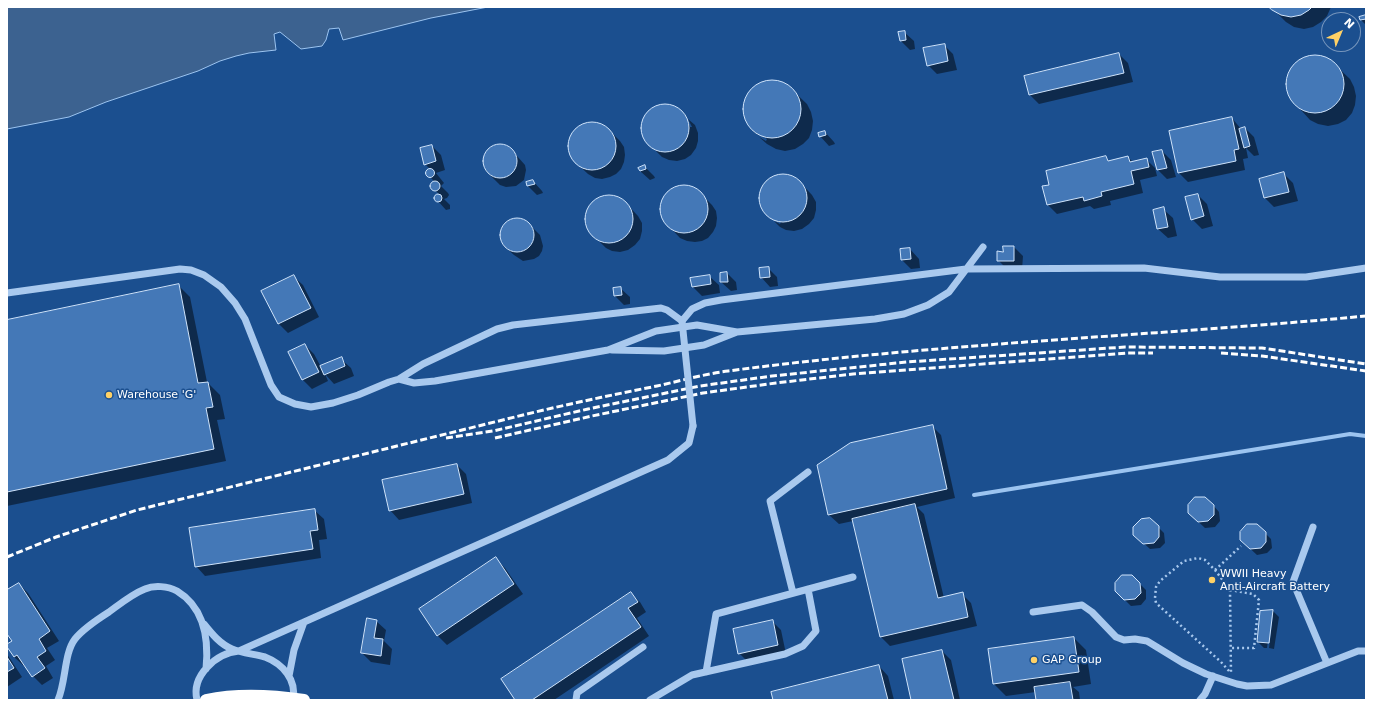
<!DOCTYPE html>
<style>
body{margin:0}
#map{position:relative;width:1373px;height:707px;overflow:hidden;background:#1b4f8f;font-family:"DejaVu Sans",sans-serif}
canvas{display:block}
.frame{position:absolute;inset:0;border:8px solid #fff;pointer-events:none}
.north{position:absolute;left:1321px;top:12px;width:40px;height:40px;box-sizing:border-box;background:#1b4f8f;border:1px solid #7695bc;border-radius:50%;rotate:44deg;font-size:11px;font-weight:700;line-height:16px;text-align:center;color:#fff}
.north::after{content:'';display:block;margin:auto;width:14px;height:18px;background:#ffd166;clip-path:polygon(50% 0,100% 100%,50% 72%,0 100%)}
</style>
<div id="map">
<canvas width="1373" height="707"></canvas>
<div class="frame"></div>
<div class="north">N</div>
</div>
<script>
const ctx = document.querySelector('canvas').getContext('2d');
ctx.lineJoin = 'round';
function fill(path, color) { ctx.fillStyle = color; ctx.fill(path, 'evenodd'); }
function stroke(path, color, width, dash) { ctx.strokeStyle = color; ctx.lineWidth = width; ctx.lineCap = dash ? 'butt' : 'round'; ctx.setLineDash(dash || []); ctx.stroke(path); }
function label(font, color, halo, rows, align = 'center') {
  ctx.font = font + ' "DejaVu Sans",sans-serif'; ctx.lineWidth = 3; ctx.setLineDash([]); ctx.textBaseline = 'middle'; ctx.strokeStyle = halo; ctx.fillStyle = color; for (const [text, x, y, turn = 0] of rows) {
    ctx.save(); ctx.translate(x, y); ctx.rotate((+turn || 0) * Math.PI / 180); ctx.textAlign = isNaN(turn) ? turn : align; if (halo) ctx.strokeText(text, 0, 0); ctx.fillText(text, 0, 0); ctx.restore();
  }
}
const water = new Path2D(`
 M7 7H488L431 18 343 40 339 28 329 29 326 40 322 46 301 49 280 32 274 34 276 50 249 53 236 56 220 61 198 71 106 102 69 117 7 129Z`);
const shadow = new Path2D(`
 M1271 7H1331L1327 16 1321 22 1313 27 1304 29 1294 27 1286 22Z
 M1366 16V25L1361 20Z
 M904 32 914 41 915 49 910 50 901 41Z
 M944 45 953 54 957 70 937 74 928 65Z
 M1119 54 1128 63 1133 82 1039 104 1030 95 1025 76Z
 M1313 56 1322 57 1330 60 1350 79 1354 87 1356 96 1355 105 1352 113 1346 120 1338 124 1328 126 1318 124 1310 120 1291 99 1287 90 1286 81 1289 71 1295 64 1303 58Z
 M770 81 779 82 787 85 807 104 811 112 813 121 812 130 809 138 803 144 795 149 785 151 776 149 767 144 759 137 766 141 767 139 758 133V135L754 132 748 124 744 115V106L746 96 752 89 760 83Z
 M665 105 672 106 679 109 686 116 690 127H692L688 119 695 125 698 133V141L696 148 691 155 685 159 677 161 669 160 662 157 647 142 643 136 642 129 643 122 646 115 651 110 657 106Z
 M1232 118 1241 129 1245 128 1254 137 1259 155 1254 156 1246 148 1248 158 1243 159 1245 170 1188 182 1179 173 1170 132Z
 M590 122 598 123 605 126 620 141 624 147 625 155 624 162 621 169 616 174 610 177 602 179 595 178 588 174 572 159 569 151V143L571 135 576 129 583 124Z
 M825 132 834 142 835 144 829 146 820 136Z
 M498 145 509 147 525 165 526 170 524 180 516 186 506 187 500 185 486 171 484 166 485 154 488 150Z
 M432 146 441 155 445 170 436 173 444 183 441 186 448 193 449 195 447 198 444 199 450 205V209L446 210 437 200 436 198 439 194 432 187V184L434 181 427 174 428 170 430 169 425 164Z
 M1162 151 1171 160 1176 177 1167 179 1158 170Z
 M1106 157 1110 162 1128 157 1133 162 1146 159 1155 168 1157 176 1140 180 1143 193 1110 201 1111 205 1094 209 1090 206 1057 214 1048 205 1051 185Z
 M645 167 654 176 655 178 650 180 640 171Z
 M782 174 790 175 797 179 812 195 816 202V210L814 218 809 224 802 229 794 231 786 230 780 227 774 221 780 224 781 222 771 218 765 212 761 205 760 198 761 191 764 184 769 179 775 176Z
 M1284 174 1293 183 1298 201 1274 207 1265 198 1260 179Z
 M533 181 542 191 543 193 537 195 528 186Z
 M683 186 691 187 697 190 712 205 716 211 717 218 716 226 713 232 708 238 702 241 695 242 687 241 680 238 665 222 661 215V207L663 199 668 192 675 188Z
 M609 195 616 196 623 200 638 216 642 223V231L640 239 635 245 628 250 620 252 612 251 606 248 591 233 587 226 586 219 587 212 590 205 595 200 601 197Z
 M1198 195 1207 204 1213 226 1202 229 1192 219Z
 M1163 209 1173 218 1177 236 1168 238 1158 229Z
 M516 218 526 221 540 235 543 246 542 251 539 256 534 259 523 261 514 255 504 246 500 236 503 226 506 222Z
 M1014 247 1023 256 1022 270 1007 269 998 260 1004 253Z
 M910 249 919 259 920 268 911 269 902 260Z
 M768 268 777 277 778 286 770 287 761 277Z
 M727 273 736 282 737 290 731 291 721 282Z
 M293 276 303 285 319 317 288 333 279 324 263 291Z
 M709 276 719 285 720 293 702 296 693 287Z
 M178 285 190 297 207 382 220 395 225 419 217 420 226 461 7 506V321Z
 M620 288 630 297V304L624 305 614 295Z
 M305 345 314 354 321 367 341 359 351 368 354 376 334 384 325 374 328 381 312 389 303 380 289 353Z
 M932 426 941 435 955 498 917 507 924 514 944 598 962 594 971 603 977 626 890 646 881 637 853 521 839 524 829 515 818 465Z
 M457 465 466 474 472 503 399 520 390 510Z
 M1213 505 1219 512 1220 521 1215 527 1205 528 1189 513Z
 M314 510 324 519 327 539 319 540 321 558 205 576 196 566Z
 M1150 519 1164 533 1165 543 1160 548 1150 549 1134 534Z
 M1257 525 1271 539 1272 548 1267 553 1257 555 1241 540Z
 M496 559 505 568 523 594 447 645 438 636 420 610Z
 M1132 576 1146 590V599L1141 605 1131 606 1116 591Z
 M19 584 28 593 59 641 47 648 55 660 46 666 53 678 42 685 33 676 25 665 24 666 14 657 7 645 13 642 7 632V592Z
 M630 593 640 602 646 612 637 618 649 636 554 700H516Z
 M1273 611 1279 617 1274 649 1269 648 1273 616H1271L1267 648H1264L1258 642 1261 612Z
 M376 621 386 630 384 641 392 649 390 665 371 662 362 653Z
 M772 621 781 630 786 654 748 662 739 653Z
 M1074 638 1086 650 1091 684 1073 687 1079 692 1080 700H1037L1036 692 1006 696 994 684 989 650Z
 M942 651 951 660 960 700H912Z
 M7 654 22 677 7 687Z
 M879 666 888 676 894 700H774Z`);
const stream = new Path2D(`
 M974 495 1350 434 1366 436`);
const building = new Path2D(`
 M1269 7H1312L1309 10 1301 15 1291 17 1281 15 1272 10Z
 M1366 15V19L1360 20 1359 17Z
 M905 31 906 40 900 41 898 32Z
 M945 44 948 61 927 66 923 48Z
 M1119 53 1124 73 1029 95 1024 76Z
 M1286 84a29 29 0 1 1 58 0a29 29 0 1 1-58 0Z
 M743 109a29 29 0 1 1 58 0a29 29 0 1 1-58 0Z
 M641 128a24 24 0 1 1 48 0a24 24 0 1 1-48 0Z
 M1232 117 1239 149 1234 150 1236 161 1178 173 1169 131Z
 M568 146a24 24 0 1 1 48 0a24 24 0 1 1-48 0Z
 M1245 127 1250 146 1244 148 1239 129Z
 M825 131 826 135 819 137 818 133Z
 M483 161a17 17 0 1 1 34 0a17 17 0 1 1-34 0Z
 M432 145 436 161 424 165 420 148Z
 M1162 150 1167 168 1157 170 1152 152Z
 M1106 156 1108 161 1128 156 1130 162 1147 158 1149 167 1131 171 1134 184 1101 192 1102 196 1084 201 1083 197 1047 205 1042 186 1049 185 1046 171Z
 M645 165 646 169 640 171 638 168Z
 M425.5 173a4.5 4.5 0 1 1 9 0a4.5 4.5 0 1 1-9 0Z
 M1284 172 1289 192 1264 198 1259 179Z
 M759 198a24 24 0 1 1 48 0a24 24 0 1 1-48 0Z
 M533 180 535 184 527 186 526 182Z
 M430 186a5 5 0 1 1 10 0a5 5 0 1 1-10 0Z
 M660 209a24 24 0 1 1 48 0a24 24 0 1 1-48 0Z
 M1198 194 1204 216 1191 220 1185 197Z
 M434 198a4 4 0 1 1 8 0a4 4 0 1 1-8 0Z
 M585 219a24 24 0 1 1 48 0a24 24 0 1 1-48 0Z
 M1164 207 1168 227 1157 229 1153 210Z
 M500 235a17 17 0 1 1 34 0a17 17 0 1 1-34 0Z
 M1003 246H1014V261H997V251L1003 252Z
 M910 248 911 259 901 260 900 249Z
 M769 267 770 277 760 278 759 268Z
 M727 272 728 282H720V273Z
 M294 275 311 308 278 324 261 291Z
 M710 275 711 284 692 287 690 278Z
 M179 284 198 383 208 382 213 407 206 408 214 449 7 492V320Z
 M621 287 622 295 614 296 613 288Z
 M305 344 319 372 302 380 288 352Z
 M342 357 345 366 324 375 320 366Z
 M933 425 947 489 828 515 817 465 850 443Z
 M457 464 464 494 389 511 382 480Z
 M1195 497H1205L1214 505V515L1208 521 1198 522 1188 513V505Z
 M915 504 938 598 963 592 968 617 880 637 852 519Z
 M315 509 318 530 310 531 313 549 195 567 189 528Z
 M1150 518 1159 526V537L1154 543 1143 544 1133 535V527L1141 519Z
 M1247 524H1257L1266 532V542L1261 548 1250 549 1240 540V532Z
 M496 557 514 584 437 636 419 609Z
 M1122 575H1132L1140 583 1141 593 1135 599 1124 600 1115 591V583Z
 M19 583 50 631 39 639 46 651 37 657 45 668 32 677 17 655 14 657 7 647V644L12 641 7 634V590Z
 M631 592 638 602 628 608 641 627 532 700H515L501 679Z
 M1273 610 1269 643 1257 642 1260 611Z
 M367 618 377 620 374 638 383 639 381 656 361 653Z
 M773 620 778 645 738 654 733 629Z
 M1074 637 1079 672 993 684 988 649Z
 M942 650 954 700H911L902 659Z
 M7 657 14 668 7 672Z
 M879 665 888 700H773L771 692Z
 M1070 682 1073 700H1036L1034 687Z`);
const path = new Path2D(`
 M1215 570 1241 546
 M1230 590 1253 594 1259 600 1254 648H1231
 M1229 671 1221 662 1156 603 1155 598 1156 587 1160 581 1184 561 1198 558 1205 560 1215 570 1230 590 1231 673`);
const minor = new Path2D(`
 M7 293 180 269 191 270 204 275 221 287 235 303 245 319 271 385 279 397 295 404 311 407 333 403 358 395 389 382 399 379 423 364 497 329 513 325 661 308 667 310 682 321 692 309 705 303 721 300 966 269 1144 268 1220 277H1306L1366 268
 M612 350 664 351 704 345 737 332
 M399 379 414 383 435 381 608 350 656 331 697 325 737 332 875 319 904 314 928 305 949 292 983 247
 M1313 527 1293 582 1327 663
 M793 593 770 501 808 472
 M1033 612 1082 605 1092 612 1116 637 1124 640 1135 639 1147 641 1183 663 1206 674 1237 684 1247 686 1271 685 1358 651H1366
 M204 624C212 634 220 644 232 649 242 653 254 654 265 657 283 664 297 680 293 700
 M706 672 716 614 853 577
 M289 676 294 650 304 622
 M58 700C66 682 64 653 75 639 83 629 98 619 109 612 120 604 132 594 145 589 154 585 168 586 177 591 205 608 209 639 206 669
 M197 700C191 676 216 653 239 651L668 460 689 443 693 426
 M576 700 577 693 643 647
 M650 700 692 675 785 654 803 646 816 631 808 589
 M1200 700 1205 694 1213 676`);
const highway = new Path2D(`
 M206 700C239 693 271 695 304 700`);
const rail = new Path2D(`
 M1221 353 1262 356 1366 371
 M446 438 493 431 588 409 700 386 772 376 907 362 1125 347 1262 348 1366 364
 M495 438 592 416 703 393 776 383 853 374 1127 353H1153
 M7 557 56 537 137 510 523 415C568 404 612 395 657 386 680 381 704 374 728 371 939 343 1154 336 1366 316`);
const minorBridge = new Path2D(`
 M682 321 693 426`);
const markers = [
 [109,395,4,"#ffd166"],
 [1212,580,4,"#ffd166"],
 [1034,660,4,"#ffd166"]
];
const poiNames = [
 ["Warehouse 'G'",117,395],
 ["WWII Heavy",1220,574],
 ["Anti-Aircraft Battery",1220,587],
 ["GAP Group",1042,660]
];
fill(water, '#3c6290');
stroke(water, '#9cc4f0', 1);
fill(shadow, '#0007');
stroke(stream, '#9cc4f0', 4);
fill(building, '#4478b7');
stroke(building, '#cfe3fa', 1);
stroke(path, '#a9c9ee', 2.5, [2, 3]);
stroke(minor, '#a9c9ee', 7);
stroke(highway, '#fff', 12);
stroke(rail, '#fff', 3, [7, 3]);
stroke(minorBridge, '#a9c9ee', 7);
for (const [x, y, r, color] of markers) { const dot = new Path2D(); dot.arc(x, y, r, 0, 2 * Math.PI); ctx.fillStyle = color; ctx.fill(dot); stroke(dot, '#1b4f8f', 1.5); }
label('11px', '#fff', '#1b4f8f', poiNames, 'left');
</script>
